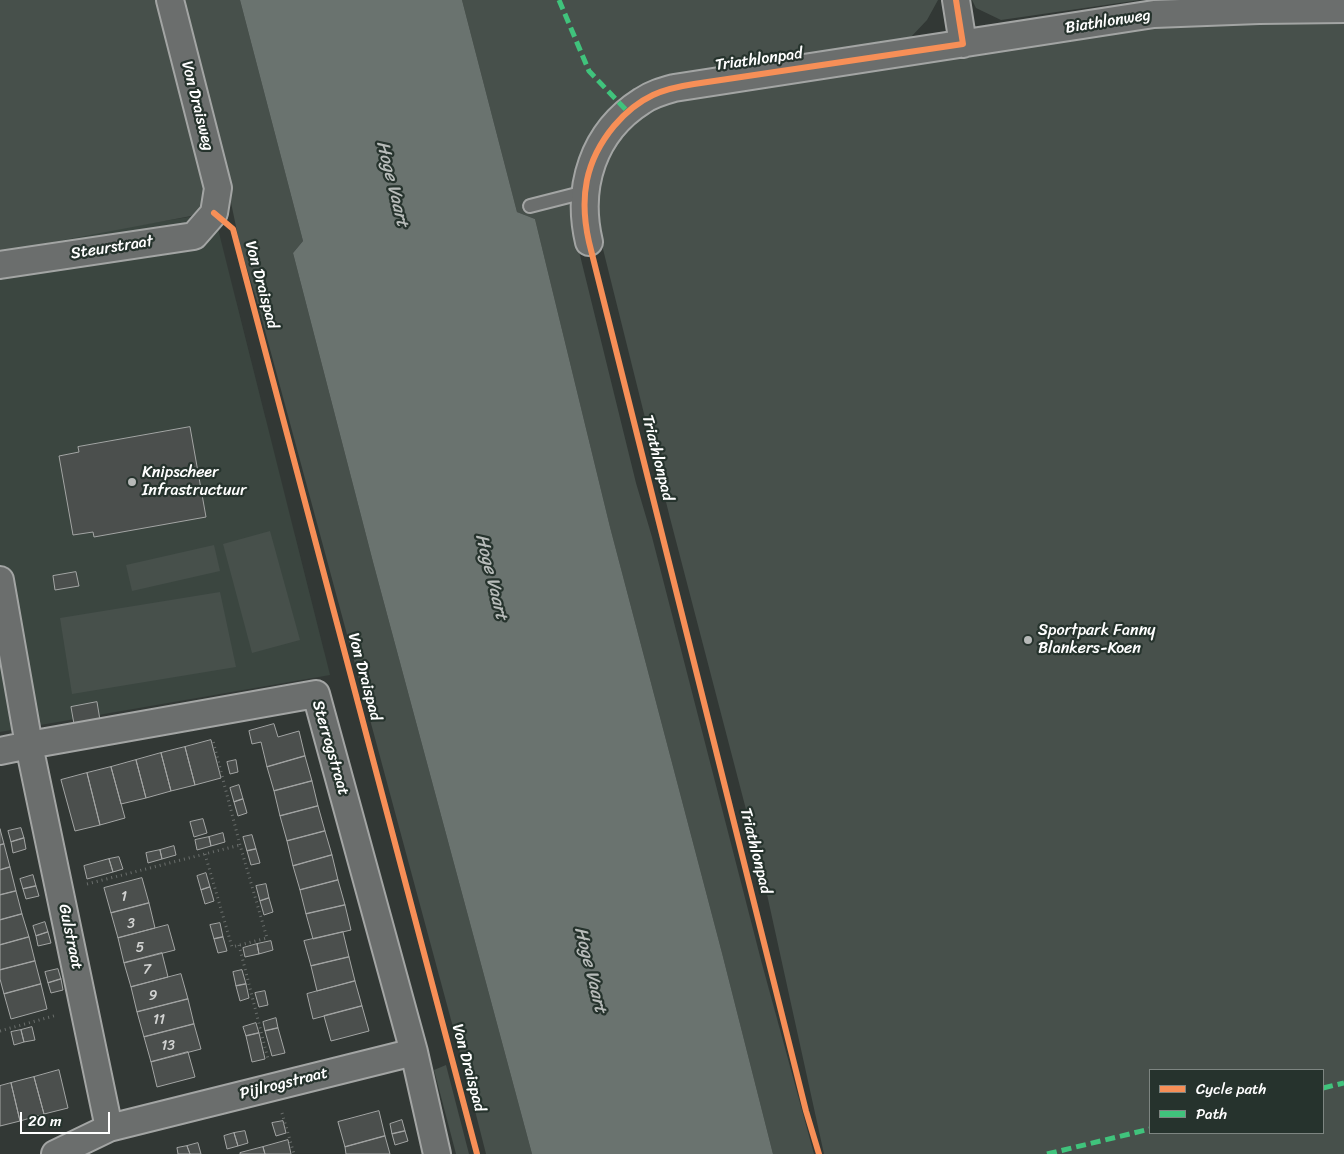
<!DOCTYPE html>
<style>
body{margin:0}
#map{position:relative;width:1344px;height:1154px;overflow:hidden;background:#323835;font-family:Sriracha,sans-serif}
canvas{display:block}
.legend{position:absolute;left:1149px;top:1069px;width:175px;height:65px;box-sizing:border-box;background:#26332d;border:1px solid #7d8581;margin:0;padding:6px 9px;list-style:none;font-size:15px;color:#fff}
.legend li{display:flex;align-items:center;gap:10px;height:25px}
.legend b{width:25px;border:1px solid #7d8581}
.scale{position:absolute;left:20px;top:1112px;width:90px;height:22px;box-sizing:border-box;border:2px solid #fff;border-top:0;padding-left:6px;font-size:15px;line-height:18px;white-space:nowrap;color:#fff;-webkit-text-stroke:4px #26332d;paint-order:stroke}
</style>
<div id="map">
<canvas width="1344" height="1154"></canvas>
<ul class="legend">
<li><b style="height:6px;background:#f78f57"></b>Cycle path</li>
<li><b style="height:6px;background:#40c37c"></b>Path</li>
</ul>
<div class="scale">20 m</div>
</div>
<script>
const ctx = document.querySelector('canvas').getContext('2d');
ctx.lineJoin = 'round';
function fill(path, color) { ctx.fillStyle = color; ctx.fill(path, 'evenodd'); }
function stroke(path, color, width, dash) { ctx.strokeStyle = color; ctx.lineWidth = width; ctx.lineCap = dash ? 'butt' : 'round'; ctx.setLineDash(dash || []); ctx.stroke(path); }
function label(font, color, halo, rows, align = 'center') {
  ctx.font = font + ' Sriracha,sans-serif'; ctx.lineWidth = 4.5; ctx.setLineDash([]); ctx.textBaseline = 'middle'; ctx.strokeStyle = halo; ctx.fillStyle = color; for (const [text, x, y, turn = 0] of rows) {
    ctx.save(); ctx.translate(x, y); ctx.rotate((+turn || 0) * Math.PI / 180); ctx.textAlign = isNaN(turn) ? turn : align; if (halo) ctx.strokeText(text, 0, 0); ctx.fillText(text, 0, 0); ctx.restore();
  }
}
const built = new Path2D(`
 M214 213 330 675 0 732V247Z`);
const green = new Path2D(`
 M0 0H159L207 186 201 211 191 216 0 252Z
 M178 0H240L303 241 293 253 373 562 532 1154H486L467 1079 257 301 240 246 228 188Z
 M462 0H938L927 20 911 37 822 52 684 73 586 146 577 164 575 182 576 239 636 483 652 537 762 964 814 1154H773L722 953 610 527 535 219 517 212Z
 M972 0H1140L1001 20 976 8Z
 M1344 21V1154H824L761 867 670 518 594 213 606 159 627 129 661 104 715 91 1153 25 1235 22 1262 23ZM1150 1070H1323V1133H1150Z
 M270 531 300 640 252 653 223 544Z
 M214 545 220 571 132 591 126 565Z
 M220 592 236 667 72 694 60 618Z
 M446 1065 469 1154H456L434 1070Z`);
const water = new Path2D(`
 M240 0H462L517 212 535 219 610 527 722 953 773 1154H532L373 562 293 253 303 241Z`);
const building = new Path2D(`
 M190 427 206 517 94 537 93 532 73 535 59 456 79 452 78 447Z
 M76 572 79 586 55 590 53 576Z
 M97 702 100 720 74 724 71 707Z
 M274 724 278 737 299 731 305 756 267 767 261 742 252 744 249 731Z
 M211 740 221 778 195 785 185 747Z
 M185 747 195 785 171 791 161 753Z
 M161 753 171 791 146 798 136 760Z
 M305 756 312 781 274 791 267 767Z
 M136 760 146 798 121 804 111 767Z
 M236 760 238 772 230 774 227 762Z
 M111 767 125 818 100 825 87 773Z
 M87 773 100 825 75 831 61 780Z
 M312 781 318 806 280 816 274 791Z
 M239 785 243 799 234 802 230 788Z
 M243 799 247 813 238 816 234 802Z
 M318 806 325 831 287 841 280 816Z
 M203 819 207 833 194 837 190 822Z
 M21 828 24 838 11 842 8 831Z
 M0 829 4 844 0 845Z
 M325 831 332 855 293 866 287 841Z
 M223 833 225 842 211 846 209 837Z
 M252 835 256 849 247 851 243 837Z
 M209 837 211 846 197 850 195 840Z
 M24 838 26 849 13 853 11 842Z
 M4 844 10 867 0 870V845Z
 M174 846 176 855 162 859 160 850Z
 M256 849 260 863 251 865 247 851Z
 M160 850 162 859 148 863 146 853Z
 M332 855 338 880 300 890 293 866Z
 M119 857 123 869 113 872 109 859Z
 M109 859 113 872 87 879 84 866Z
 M10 867 16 891 0 895V870Z
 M206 873 210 887 201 890 197 876Z
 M33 875 36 886 23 889 20 879Z
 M142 878 149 903 111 913 104 888Z
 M338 880 345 905 306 914 300 890Z
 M266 884 269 898 260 901 256 886Z
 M36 886 39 896 26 899 23 889Z
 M210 887 214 901 205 904 201 890Z
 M16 891 22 914 0 920V895Z
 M269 898 273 912 264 915 260 901Z
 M149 903 155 928 118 938 111 913Z
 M345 905 351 930 313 939 306 914Z
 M22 914 29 937 0 945V920Z
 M45 922 48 932 36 936 33 926Z
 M220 923 223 937 214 939 210 925Z
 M168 925 175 950 124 963 118 938Z
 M48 932 51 943 38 946 36 936Z
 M343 932 349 957 311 966 304 941Z
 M29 937 35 961 0 970V945Z
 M223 937 227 951 218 953 214 939Z
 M271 941 273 950 259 954 257 944Z
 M257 944 259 954 245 957 243 948Z
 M162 953 168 977 131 987 124 963Z
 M349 957 355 981 317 991 311 966Z
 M35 961 41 984 4 994 0 979V970Z
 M58 969 61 979 48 983 45 972Z
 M242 970 246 984 236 986 233 972Z
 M181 974 188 999 137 1012 131 987Z
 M61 979 63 990 51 993 48 983Z
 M355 981 362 1006 313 1019 307 994Z
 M41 984 47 1009 11 1019 4 994Z
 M246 984 249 998 240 1001 236 986Z
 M265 991 268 1005 259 1007 255 993Z
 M188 999 194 1024 144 1037 137 1012Z
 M362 1006 369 1031 331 1041 324 1016Z
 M276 1018 278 1028 265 1031 263 1022Z
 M256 1023 259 1033 246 1036 243 1027Z
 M194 1024 201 1049 151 1062 144 1037Z
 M32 1027 35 1040 24 1042 21 1030Z
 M278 1028 285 1053 272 1056 265 1031Z
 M21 1030 24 1042 14 1045 11 1032Z
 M259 1033 265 1059 252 1062 246 1036Z
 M188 1052 195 1077 157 1087 151 1062Z
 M59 1070 68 1108 44 1114 34 1077Z
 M34 1077 44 1114 20 1121 11 1083Z
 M11 1083 20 1121 0 1126V1086Z
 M379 1111 385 1136 345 1147 338 1122Z
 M402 1120 405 1131 392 1134 390 1124Z
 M283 1121 286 1133 276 1136 272 1123Z
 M245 1131 248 1143 238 1146 234 1133Z
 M405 1131 408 1141 395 1145 392 1134Z
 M234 1133 238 1146 227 1149 224 1136Z
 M385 1136 390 1154H346L345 1147Z
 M288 1140 291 1154H265L263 1147Z
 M198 1143 201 1154H190L187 1146Z
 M187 1146 190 1154H178L177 1148Z
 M263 1147 265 1154H240V1153Z`);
const path = new Path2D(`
 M205 854 232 947 267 938 240 845 213 741
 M87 884 240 845
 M239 945 268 1059
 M0 1031 57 1015
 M282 1113 294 1154`);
const lane = new Path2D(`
 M530 206 585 192`);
const street = new Path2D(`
 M956 0 963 44
 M589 242C576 187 593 132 642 101 652 94 663 91 674 88L1154 14 1259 10 1344 9
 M0 265 194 236 214 213 218 188 170 0
 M0 580 29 745 0 751
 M109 1128 29 745 316 694 414 1052
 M55 1154 109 1128 414 1052 437 1154`);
const quiet = new Path2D(`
 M559 0 589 71 628 112
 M1323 1088 1344 1083
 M1047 1154 1150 1129`);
const cycleway = new Path2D(`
 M214 213 233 229 477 1154
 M819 1154 806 1111 589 242C579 198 585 161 614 126 625 113 638 102 653 95 666 89 681 86 694 84L963 44 956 0`);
const markers = [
 [132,482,5,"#b7b9b8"],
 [1028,640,5,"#b7b9b8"]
];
const numberNames = [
 ["1",124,897],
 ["3",131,924],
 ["5",140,948],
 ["7",147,970],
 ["9",153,996],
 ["11",159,1020],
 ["13",168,1046]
];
const streetNames = [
 ["Biathlonweg",1108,22,-9],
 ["Triathlonpad",759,60,-8],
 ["Von Draisweg",197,106,76],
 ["Steurstraat",112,248,-9],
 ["Von Draispad",261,285,75],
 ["Triathlonpad",657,458,76],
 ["Von Draispad",364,677,75],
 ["Sterrogstraat",330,748,74],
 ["Triathlonpad",755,851,76],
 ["Gulstraat",70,937,78],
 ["Von Draispad",468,1068,75],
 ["Pijlrogstraat",284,1084,-14]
];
const poiNames = [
 ["Knipscheer",142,473],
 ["Infrastructuur",142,491],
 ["Sportpark Fanny",1038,631],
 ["Blankers-Koen",1038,649]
];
const waterNames = [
 ["Hoge Vaart",392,184,76],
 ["Hoge Vaart",491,577,76],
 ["Hoge Vaart",590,970,76]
];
fill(built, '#3b4640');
fill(green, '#47504b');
fill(water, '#6a736f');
fill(building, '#4b4f4d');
stroke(building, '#a3a5a4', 1);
stroke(lane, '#a3a5a4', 16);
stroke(street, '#a3a5a4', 30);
stroke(path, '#6a6e6c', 3, [1, 4]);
stroke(lane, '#6b6e6d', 12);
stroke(street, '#6b6e6d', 26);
stroke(quiet, '#40c37c', 5, [10, 5]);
stroke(cycleway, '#f78f57', 6);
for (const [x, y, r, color] of markers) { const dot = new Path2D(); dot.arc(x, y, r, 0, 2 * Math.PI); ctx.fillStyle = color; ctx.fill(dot); stroke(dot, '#26332d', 2); }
label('14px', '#d2d3d2', null, numberNames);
label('16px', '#fff', '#26332d', streetNames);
label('16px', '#fff', '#26332d', poiNames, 'left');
label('italic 18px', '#b8bcba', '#26332d', waterNames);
</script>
